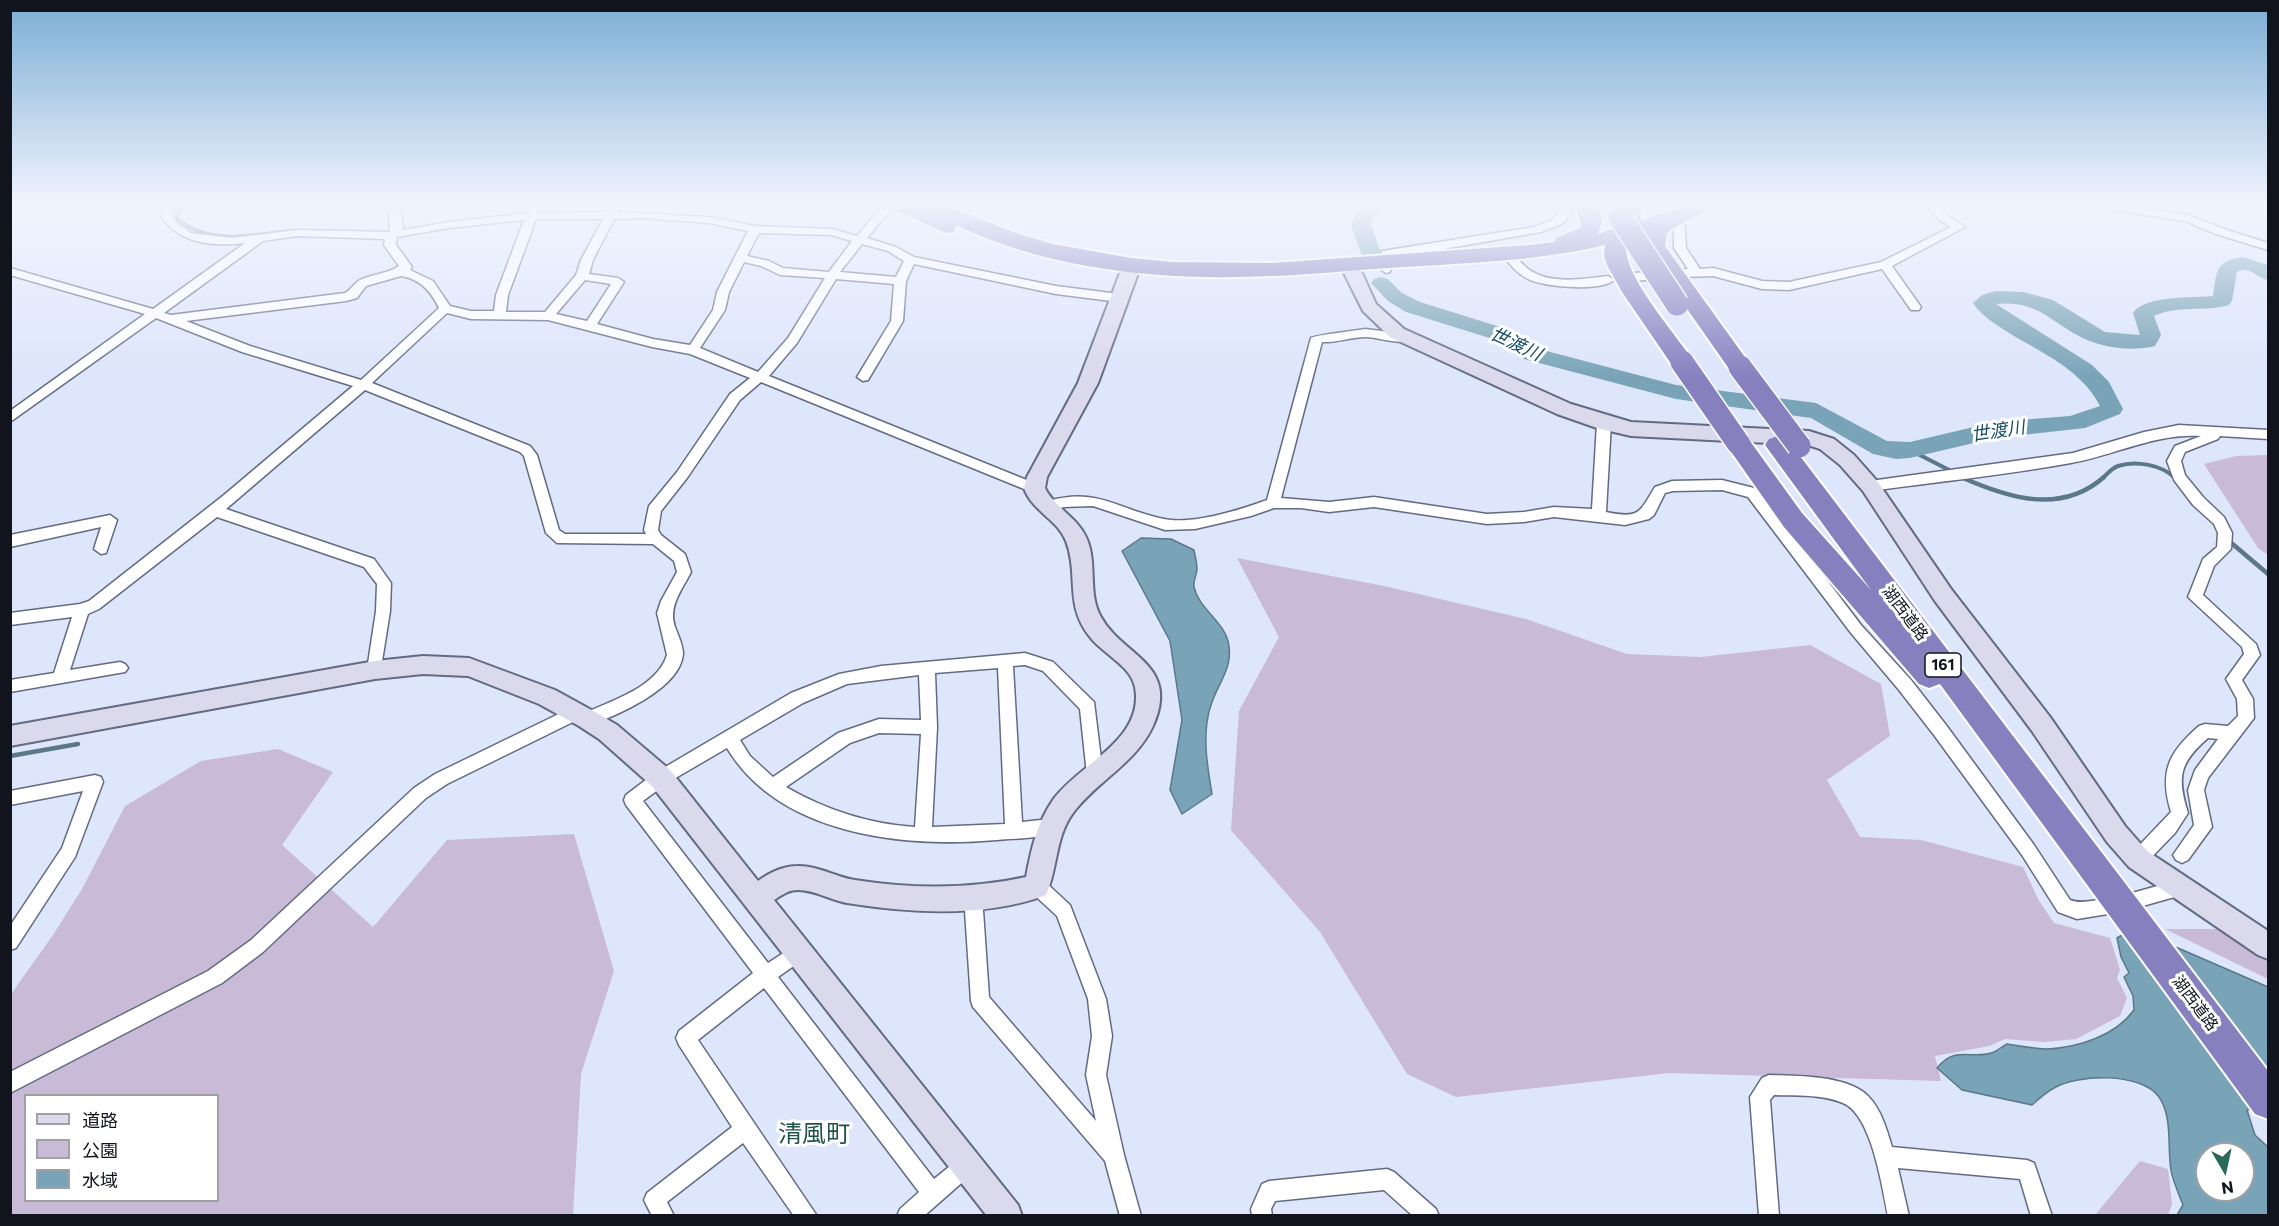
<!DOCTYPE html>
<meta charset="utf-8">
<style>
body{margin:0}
#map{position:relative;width:2279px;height:1226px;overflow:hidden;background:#dee6fc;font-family:Commissioner,"Noto Sans JP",sans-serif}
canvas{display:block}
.frame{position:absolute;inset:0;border:12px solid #11141d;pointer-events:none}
.legend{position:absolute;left:24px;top:1094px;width:195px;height:108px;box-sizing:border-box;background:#fff;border:2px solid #a0a1a5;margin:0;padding:8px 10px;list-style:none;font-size:18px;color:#11141d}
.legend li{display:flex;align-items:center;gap:12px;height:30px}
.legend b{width:30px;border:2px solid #a0a1a5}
.north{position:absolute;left:2195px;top:1142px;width:60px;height:60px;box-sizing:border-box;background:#fff;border:2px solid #a0a1a5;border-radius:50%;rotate:171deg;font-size:16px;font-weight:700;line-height:24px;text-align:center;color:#11141d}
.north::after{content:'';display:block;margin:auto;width:21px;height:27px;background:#286957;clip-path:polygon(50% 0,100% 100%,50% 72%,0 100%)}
</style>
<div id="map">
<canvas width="2279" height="1226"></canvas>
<div class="frame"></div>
<ul class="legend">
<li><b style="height:8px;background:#dbd9ec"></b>道路</li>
<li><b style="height:16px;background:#c9bad7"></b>公園</li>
<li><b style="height:16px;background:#79a3b7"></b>水域</li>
</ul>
<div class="north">N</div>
</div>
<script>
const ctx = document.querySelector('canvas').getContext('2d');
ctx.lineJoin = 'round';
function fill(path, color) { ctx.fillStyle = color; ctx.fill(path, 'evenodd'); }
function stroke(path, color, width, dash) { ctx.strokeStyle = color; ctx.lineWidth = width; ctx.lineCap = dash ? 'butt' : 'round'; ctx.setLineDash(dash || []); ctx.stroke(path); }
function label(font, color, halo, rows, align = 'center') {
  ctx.font = font + ' Commissioner,"Noto Sans JP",sans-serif'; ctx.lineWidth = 6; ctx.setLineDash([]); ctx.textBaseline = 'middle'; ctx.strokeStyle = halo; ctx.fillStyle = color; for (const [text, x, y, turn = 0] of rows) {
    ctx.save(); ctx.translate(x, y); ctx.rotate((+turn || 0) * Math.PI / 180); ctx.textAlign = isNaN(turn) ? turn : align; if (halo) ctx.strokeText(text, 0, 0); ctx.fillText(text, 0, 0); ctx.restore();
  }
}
const green = new Path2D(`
 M2268 455V555L2258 548 2204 464 2236 456Z
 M1237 558 1384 586 1526 619 1627 654 1701 657 1810 645 1881 684 1890 736 1827 780 1860 837 1921 840 2023 867 2038 899 2054 923 2110 938 2120 970 2117 978 2127 998 2120 1016 2076 1039 2044 1042 2005 1039 1989 1046 1935 1056 1941 1081 1669 1073 1456 1097 1407 1074 1320 932 1231 830 1239 711 1279 637Z
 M278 749 333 772 282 845 373 927 447 840 574 834 614 971 581 1074 573 1215 11 1216V994L53 935 82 889 125 806 201 761ZM26 1096H218V1200H26Z
 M2165 929H2268V979Z
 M2140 1161 2168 1169 2172 1204 2168 1215H2095Z`);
const water = new Path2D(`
 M1141 538 1171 539 1194 550C1195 556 1197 563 1197 569 1197 574 1193 581 1194 587 1199 610 1226 622 1229 646 1232 669 1219 682 1212 702 1201 731 1207 764 1212 794L1182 814 1170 790 1182 720 1170 641 1122 551Z
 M2124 934 2178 948 2268 987V1105L2247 1110 2255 1135 2268 1147V1215H2177L2183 1205C2179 1194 2173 1182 2171 1170 2167 1147 2173 1117 2159 1097 2141 1072 2078 1074 2054 1088 2046 1092 2039 1099 2032 1105L1962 1090 1937 1068C1957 1044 1972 1061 1994 1052 1998 1050 2003 1046 2007 1044 2020 1046 2035 1049 2048 1049 2079 1047 2115 1036 2134 1010L2133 996 2124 977 2129 973 2121 957 2117 938ZM2207 1154H2243V1190H2207Z`);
const streamFar1 = new Path2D(`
 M183 206 176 218C208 245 249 236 288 231
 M1910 450 1953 472
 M1960 476 1964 478
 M2103 478C2107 474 2112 468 2118 466 2136 460 2162 465 2175 478`);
const stream = new Path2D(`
 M1961 477C2008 498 2061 515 2104 477
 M2229 541 2268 574
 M10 756 78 744`);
const river = new Path2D(`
 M1364 206H1384L1374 217 1371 225 1383 259 1380 263H1366L1363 259 1351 225 1355 215Z
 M2243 257 2268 265V280C2257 278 2249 265 2237 272L2232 301 2229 305C2206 312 2176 305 2154 316L2161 335 2155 346C2131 352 2100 348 2077 335 2047 318 2034 300 1996 304L2092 365 2109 382 2123 409 2120 414 2085 428 1995 438 1910 458 1896 459 1873 454 1811 418 1676 399 1524 359 1496 340 1406 312 1388 301 1371 283 1374 279 1381 277 1388 279 1402 293 1420 302 1510 330 1539 349 1676 385 1816 403 1887 441 1910 442 1995 422 2070 416 2100 406C2082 370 2042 353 2009 333 1996 324 1982 317 1973 303L1982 295 1996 291 2023 292 2053 300 2105 332 2140 335 2133 313C2145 295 2192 298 2213 296 2217 272 2214 261 2243 257Z`);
const street = new Path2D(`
 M166 206H178L172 214 177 223 191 233 232 238 297 230 390 232 388 206H400L403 230 449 222 527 213 533 206 538 207V213L606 212 609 206H621L618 212 709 217 755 226 832 229 857 236 882 206H894L867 238 896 247 914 257 1056 286 1119 294 1125 298 1119 302 1056 294 914 264 906 281 903 321 868 380 863 381 857 377 891 321 894 284 836 279 797 343 769 376 1039 485 1041 488 1039 491H1029L761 382 740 400 687 478 661 511 658 530 661 535 685 554 691 572C682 590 668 606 675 627 678 635 683 645 683 654 680 689 616 716 587 726L581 724 579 719 447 784 426 798 263 952 222 983 10 1093V1072L208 971 251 940 414 788 435 774 571 708 577 706 583 708 585 713C613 700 657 687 667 655L657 613 661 601 677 572 674 561 653 544 557 543 546 533 524 456 520 452 365 390 226 509 374 559 391 583 390 611 380 674 375 676 370 674 367 670 376 611 377 584 364 567 217 517 99 609 88 614 70 670 120 662 125 664 128 668 125 672 10 692V680L54 673 72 617 10 625V613L80 604 89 601 224 495 353 386 242 352 156 318 10 422V411L145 314 10 275V268L153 309 245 243C214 247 177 244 160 214ZM643 218 709 223 748 231 717 292 713 310 690 345 653 339 597 324 624 282 618 278 589 274 593 260 614 219ZM536 219H603L581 260 576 275 545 312H506L508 295ZM524 220 496 295 494 311H471L450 306 433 281 410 270 412 267 396 245 397 237 449 228ZM759 233 831 235 852 241 829 272 783 268 769 261 747 256ZM297 236 385 239 384 245 399 266C387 274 373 274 360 280 354 283 351 290 345 293L171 315 164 313 263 241ZM862 244 888 251 904 261 896 277 840 272ZM744 262 761 266 780 275 825 278 788 338 758 372 700 348 725 310 729 292ZM401 276C420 279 431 291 439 308L361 380 250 346 186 321 346 301 357 298 366 286ZM585 280 611 284 587 321 556 314ZM447 313 471 319 548 320 652 347 690 354 750 378 730 394 677 472 649 506 644 530 646 534H565L559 530 537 455 530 446 372 383Z
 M1559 206H1571L1570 215 1562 224 1541 232 1438 250 1392 256 1390 272 1386 273 1380 269 1382 251 1534 227C1547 222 1558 221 1559 206Z
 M1928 206H1940L1946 215 1965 227 1892 266 1921 307 1919 310H1911L1882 269 1789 290 1762 289 1713 276 1681 277 1675 273 1677 270 1688 269 1674 248V213L1678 212 1684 215 1686 248 1700 269 1713 268 1762 281 1789 282 1881 262 1951 227 1938 219Z
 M2103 206H2131L2188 215 2224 229 2268 243V250L2216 234 2185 221 2109 209Z
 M1507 250C1516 253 1520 263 1528 269 1550 285 1582 279 1608 276L1614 280C1601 292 1544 287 1528 279 1516 273 1509 263 1501 253Z
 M1664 271 1670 275 1668 278 1634 281 1628 277 1634 273Z
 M1365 329 1407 334 1413 338C1403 347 1379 337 1366 337 1351 337 1337 343 1322 342L1281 498 1329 502 1374 497 1487 514 1524 512 1554 507 1592 509 1597 423 1604 419 1611 423 1606 512C1640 519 1639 513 1655 487L1672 481 1722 480 1758 489 1861 625 1911 680 1946 725 2034 845 2070 900C2085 906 2100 896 2114 901L2117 907 2114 913 2077 919 2058 912 2022 855 1934 735 1899 690 1851 633 1748 497 1722 490 1673 491 1665 493 1654 515 1649 519 1625 525 1554 517 1524 522 1487 524 1374 507 1329 512 1301 508H1274L1251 516 1195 529 1165 530 1093 506 1064 507 1049 511 1042 506 1044 502C1099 486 1115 509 1164 519 1192 525 1240 510 1267 500L1311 338C1315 335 1355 331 1365 329Z
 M2179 425 2268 430V439L2220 436 2218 439 2185 452 2181 461 2185 475 2203 497 2224 517 2232 533 2231 549 2214 566 2203 595 2256 644 2260 655 2242 680 2253 699 2254 718 2208 778 2204 790 2212 827 2188 860 2182 863 2176 860 2173 855 2194 825 2188 790 2195 770 2218 739 2208 738C2179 763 2177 777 2188 813L2175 833 2144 865 2138 867 2132 865 2129 859 2132 853 2171 812C2159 772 2168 753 2199 726L2205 724 2228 726 2238 716 2237 699 2226 679 2244 654 2242 647 2188 597 2203 559 2217 547 2218 533 2214 524 2193 505 2174 480 2167 461 2175 446 2201 436C2155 433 2116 455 2071 463 2005 475 1937 482 1870 491L1863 486 1870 481 2073 453 2144 432Z
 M110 515 117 520 106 553 101 554 94 549 101 527 10 547V535Z
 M1025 653 1053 662 1094 702 1103 775 1101 780 1095 782 1089 780 1087 775 1080 709 1043 671 1025 665 1013 666 1022 822 1050 819 1056 822 1059 827 1056 832C1038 839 1016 838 997 840 905 848 780 836 727 748L667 783 643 801 768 963 799 943 805 946 808 952 805 958 778 977 934 1179 960 1158 967 1155 974 1158 977 1165 974 1172 924 1216H897L900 1209 919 1192 764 988 698 1040 817 1216H794L743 1143 667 1202 674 1216H652L644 1200 647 1193 732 1127 679 1045 676 1038 679 1031 753 973 626 805 624 800 626 795 655 773 791 693 839 674 881 666ZM998 668 1005 824 932 827 937 727 935 673ZM919 675 921 720 879 719 838 733 773 777 750 756 740 740 803 703 847 684ZM879 733 921 734 915 827C869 824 826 810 786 787L850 743Z
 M95 775 101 777 103 782 75 857 16 948 10 950V926L62 848 83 791 10 805V791Z
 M1037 878 1043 880 1070 905 1106 999 1112 1036 1106 1075 1124 1155 1141 1216H1120L1105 1161 973 1007 971 1001 964 896 967 890 973 888 979 890 982 896 989 997 1096 1121 1086 1075 1092 1036 1088 999 1057 916 1031 892 1028 886 1031 880Z
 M2179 880 2185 882 2188 888 2185 894 2132 909 2126 907 2123 901 2126 895 2132 893Z
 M1769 1075C1797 1076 1847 1075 1868 1096 1881 1109 1887 1130 1892 1147L2027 1160 2034 1163 2052 1216H2031L2020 1179 1898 1168 1909 1216H1888C1882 1187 1872 1115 1843 1103 1822 1094 1796 1096 1774 1095L1770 1100 1779 1216H1759L1750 1097 1762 1078Z
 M1387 1169 1394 1172 1436 1209 1439 1216H1413L1384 1190 1275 1201 1271 1209 1272 1216H1252L1251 1209 1262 1184 1269 1181Z`);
const secondary = new Path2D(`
 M1132 260 1138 261 1141 265 1098 383 1047 477 1045 488C1054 507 1077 517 1086 537 1098 562 1087 593 1101 617 1122 656 1181 664 1153 726 1136 763 1097 781 1073 813 1055 837 1058 868 1046 895 985 918 910 913 847 903 830 900 815 890 798 890 788 890 782 895 774 900L1018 1205 1022 1216H987L652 786 599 739 579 726 539 704 468 676 423 674 375 679 10 746V726L375 661 423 656 469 658 555 690 595 712 617 725 670 770 758 881C769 873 783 866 797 866 816 865 836 877 855 880 911 889 971 889 1026 877 1031 850 1037 823 1053 800 1079 764 1145 740 1135 687 1131 666 1102 653 1090 637 1064 605 1079 575 1066 541 1058 520 1032 511 1024 488L1027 477 1078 383 1123 265 1126 261Z
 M1353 268 1359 269 1362 273 1376 304 1404 329 1571 404 1631 422 1809 431 1834 439 1854 455 1877 481 1951 589 2050 717 2125 826 2147 851 2268 931V959L2258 955 2129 867 2107 842 2032 731 1935 601 1863 491 1840 465 1820 449 1808 445 1631 436 1597 428 1557 414 1390 337 1363 311 1344 273 1347 269Z`);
const highway = new Path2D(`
 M891 206H948L1016 233 1053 244 1131 258 1173 262 1272 263 1530 245 1554 242 1556 238 1580 228V221L1575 206H1597L1602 221 1598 234 1617 227 1620 216 1618 206H1640L1641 221 1683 206H1713C1708 213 1678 223 1667 233L1665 246 1752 367 1748 373 1740 375 1732 373 1643 246 1644 234C1639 236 1631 236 1628 242 1615 267 1680 339 1694 362L1690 368 1682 370 1674 368 1622 292 1607 265 1604 256 1605 245C1534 262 1462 263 1389 268 1350 270 1311 275 1271 276 1166 281 1052 271 956 225L954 232 946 233 895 210Z
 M1738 434 1747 437 1802 513 1871 590 1765 445 1769 439 1778 436 1787 439 2268 1071V1119L2255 1114 1940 684 1929 688 1919 684 1784 527 1725 443 1729 437Z`);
const highwayBridge = new Path2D(`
 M1620 217 1677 304
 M1682 362 1738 443
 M1740 367 1799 446`);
const shields = [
 [1943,665,36]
];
const shieldNames = [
 ["161",1943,665]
];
const streetNames = [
 ["湖西道路",1905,613,53],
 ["湖西道路",2195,1003,53]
];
const waterNames = [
 ["世渡川",1516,344,25],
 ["世渡川",1998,431,-9]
];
const nearQuarternames = [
 ["清風町",814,1134]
];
fill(green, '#c9bad7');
fill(water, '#79a3b7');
stroke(water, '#5a7889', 1.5);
stroke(streamFar1, '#5a7889', 4);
stroke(stream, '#5a7889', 4.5);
fill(river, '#79a3b7');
stroke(street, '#626b82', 3);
stroke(secondary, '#626b82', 4);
stroke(highway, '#fff', 4);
fill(street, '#fff');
fill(secondary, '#dbd9ec');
fill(highway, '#8780bf');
stroke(highwayBridge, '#fff', 26, []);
stroke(highwayBridge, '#8780bf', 23);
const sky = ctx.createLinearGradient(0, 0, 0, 378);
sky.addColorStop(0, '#7badd4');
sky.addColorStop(0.54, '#f0f4fe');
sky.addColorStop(1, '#f0f4fe00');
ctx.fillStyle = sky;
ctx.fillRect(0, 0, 2279, 378);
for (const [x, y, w] of shields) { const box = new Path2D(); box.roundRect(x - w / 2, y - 12, w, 24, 4.5); ctx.fillStyle = '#fff'; ctx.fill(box); stroke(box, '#11141d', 1.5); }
label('bold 15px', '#11141d', null, shieldNames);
label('16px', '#11141d', '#fff', streetNames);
label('italic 18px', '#154c63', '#fff', waterNames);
label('24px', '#205345', '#fff', nearQuarternames);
</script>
